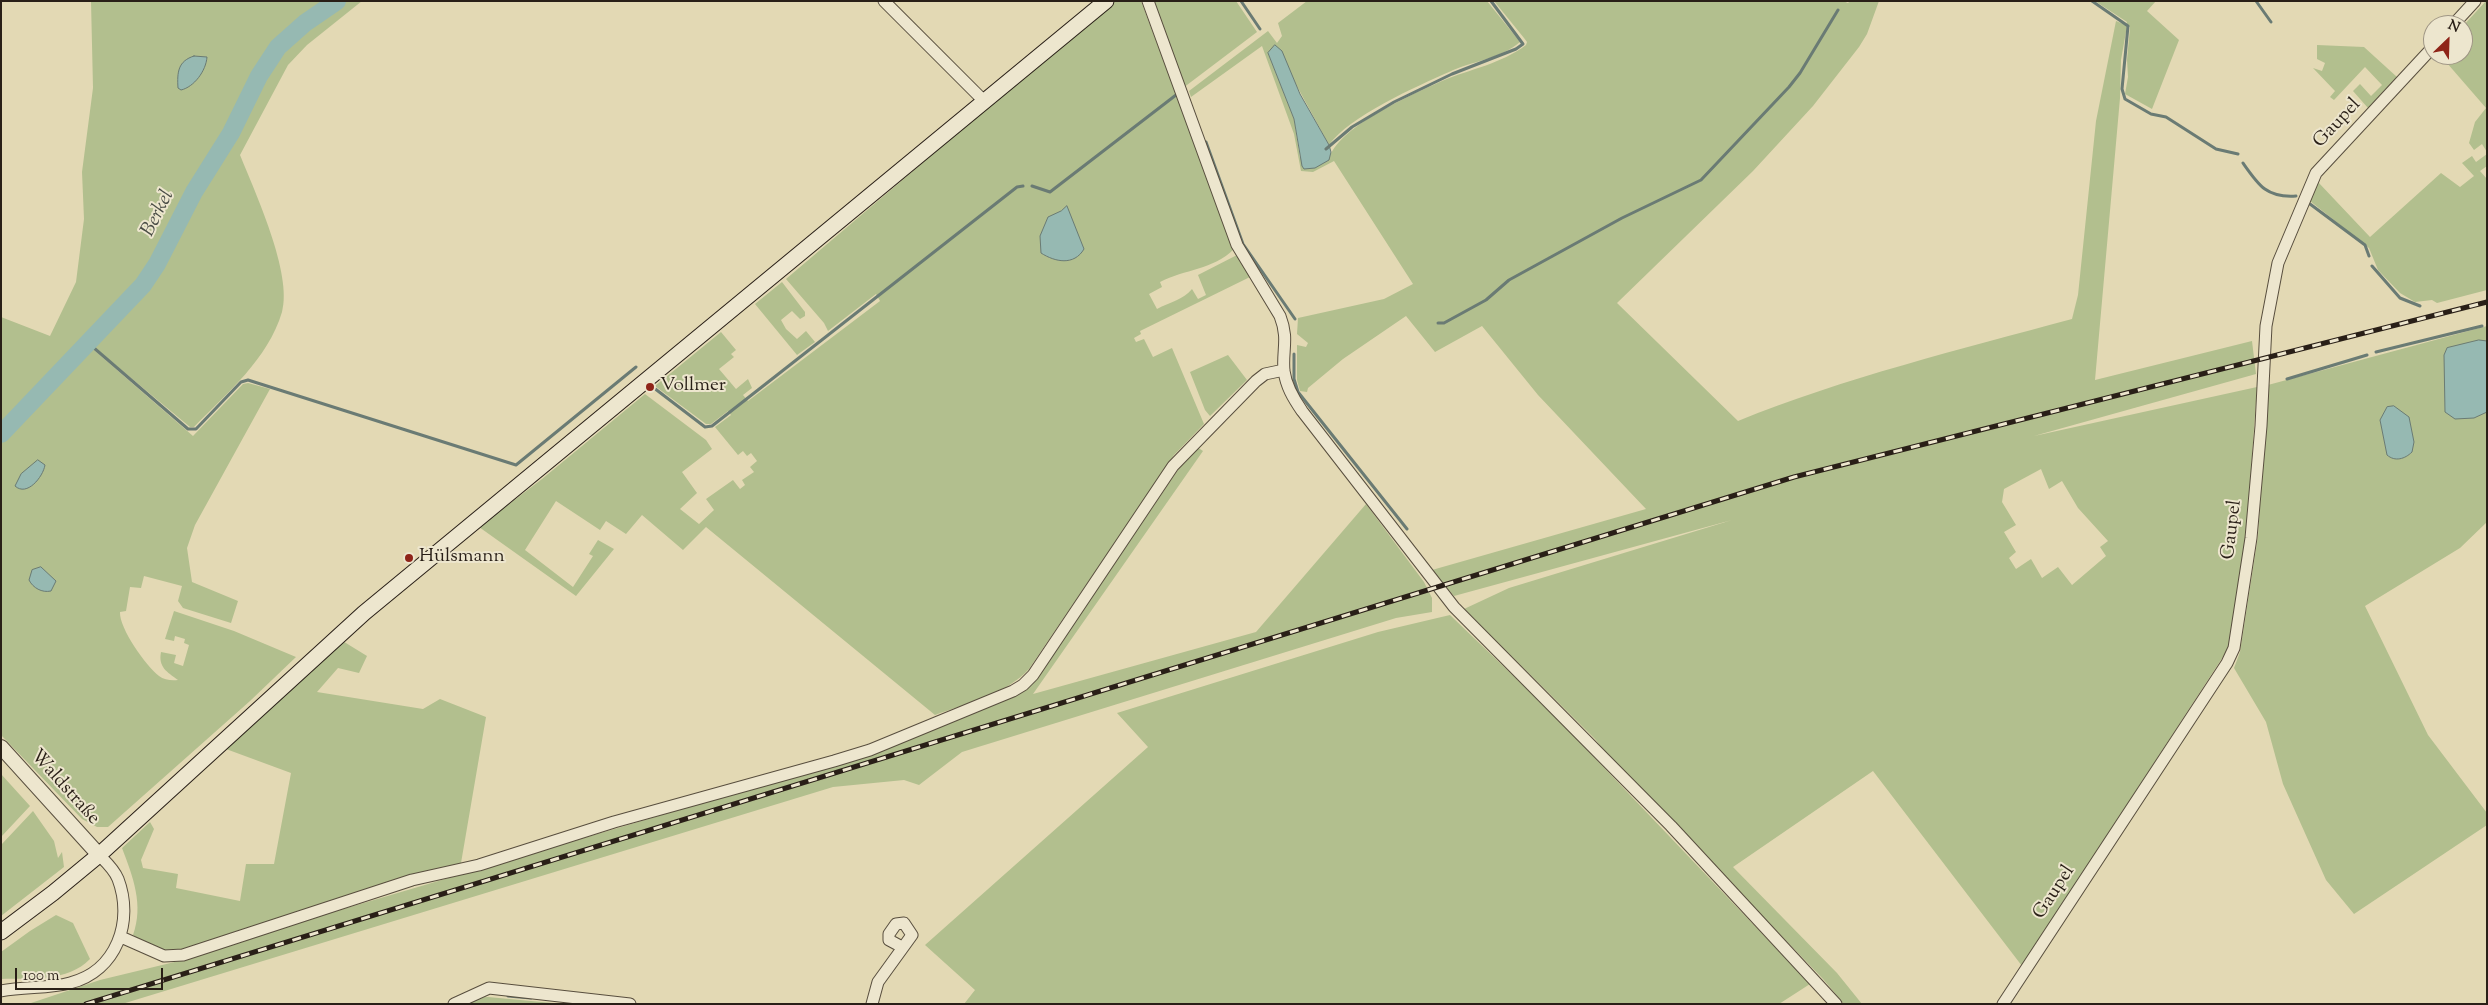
<!DOCTYPE html>
<meta charset="utf-8">
<style>
body{margin:0}
#map{position:relative;width:2488px;height:1005px;overflow:hidden;background:#e3d9b4;font-family:"Sorts Mill Goudy",serif}
canvas{display:block}
.frame{position:absolute;inset:0;border:2px solid #291f17;pointer-events:none}
.north{position:absolute;left:2423px;top:15px;width:50px;height:50px;box-sizing:border-box;background:#ede6ce;border:1px solid #9f9685;border-radius:50%;rotate:24deg;font-size:14px;font-weight:700;line-height:20px;text-align:center;color:#291f17}
.north::after{content:'';display:block;margin:auto;width:18px;height:22px;background:#8f2418;clip-path:polygon(50% 0,100% 100%,50% 72%,0 100%)}
.scale{position:absolute;left:15px;top:968px;width:148px;height:22px;box-sizing:border-box;border:2px solid #291f17;border-top:0;padding-left:6px;font-size:15px;line-height:18px;white-space:nowrap;color:#291f17;-webkit-text-stroke:4px #ede6ce;paint-order:stroke}
</style>
<div id="map">
<canvas width="2488" height="1005"></canvas>
<div class="frame"></div>
<div class="north">N</div>
<div class="scale">100 m</div>
</div>
<script>
const ctx = document.querySelector('canvas').getContext('2d');
ctx.lineJoin = 'round';
function fill(path, color) { ctx.fillStyle = color; ctx.fill(path, 'evenodd'); }
function stroke(path, color, width, dash) { ctx.strokeStyle = color; ctx.lineWidth = width; ctx.lineCap = dash ? 'butt' : 'round'; ctx.setLineDash(dash || []); ctx.stroke(path); }
function label(font, color, halo, rows, align = 'center') {
  ctx.font = font + ' "Sorts Mill Goudy",serif'; ctx.lineWidth = 4; ctx.setLineDash([]); ctx.textBaseline = 'middle'; ctx.strokeStyle = halo; ctx.fillStyle = color; for (const [text, x, y, turn = 0] of rows) {
    ctx.save(); ctx.translate(x, y); ctx.rotate((+turn || 0) * Math.PI / 180); ctx.textAlign = isNaN(turn) ? turn : align; if (halo) ctx.strokeText(text, 0, 0); ctx.fillText(text, 0, 0); ctx.restore();
  }
}
const green = new Path2D(`
 M91 1H332L300 23 276 46 255 78 229 131 190 192 156 264 142 283 1 432V317L50 336 76 282 84 219 82 172 93 88Z
 M341 1H362L307 45 288 65 240 155C255 192 293 274 282 312 268 359 227 393 194 427H190L89 343 142 288 158 265 200 189 234 134 259 82 275 57 303 28Z
 M1113 1H1141L1234 249C1213 270 1185 269 1160 282L1162 287 1149 294 1157 309C1170 302 1183 300 1192 289L1198 299 1206 295 1198 275 1237 255 1250 277 1140 331 1141 334 1134 338 1136 342 1144 339 1153 357 1172 348 1204 424 1174 455 1029 669C1005 695 967 703 935 715L706 527 683 550 642 515 626 534 606 521 600 530 556 501 525 550 573 587 593 556 589 554 598 540 614 549 576 596 479 527 542 479 645 394 706 440 712 449 682 472 697 493 680 509 699 524 714 510 706 499 733 480 740 489 745 485 742 480 754 472 750 467 757 461 751 453 747 456 743 451 738 455 715 427 731 415 728 411 711 424H706L655 386 721 332 736 350 731 354 734 357 719 369 736 389 748 379 752 388 743 395 748 401 880 301 876 294 828 331 824 323 786 279Z
 M1151 1H1236L1257 32 1183 88Z
 M1307 1H1487L1520 42C1500 59 1472 61 1449 72 1417 86 1348 117 1329 145L1293 79 1268 53 1294 119 1300 158 1329 160C1335 128 1413 94 1442 81 1470 69 1501 64 1526 45L1527 42 1524 38 1494 1H1843L1848 3 1850 1H1879L1867 34 1859 47 1813 106 1753 171 1617 303 1738 421C1843 378 1962 349 2072 319L2078 295 2096 121 2116 21 2126 25 2127 22 2095 1H2156L2147 11 2179 40 2152 109 2125 94 2128 77 2127 60 2130 27 2127 26 2121 60 2120 98 2095 380 2252 341 2256 374 2034 436 2257 387 2246 540 2228 649 2022 966 1873 771 1733 867 1837 973 1862 1004H1844L1823 979 1608 756 1595 739 1464 609 1509 588 1732 520 1454 596 1432 570 1646 509 1538 395 1482 326 1435 352 1406 316 1343 359 1308 388 1307 392 1300 391 1297 380V345L1306 347 1308 343 1297 334 1298 318 1384 299 1413 284 1334 161 1313 172 1301 171 1294 134 1262 46 1191 97 1189 91 1268 31 1277 43 1282 36 1278 23ZM2041 469 2049 489 2062 481 2078 508 2108 541 2100 547 2106 556 2072 585 2058 567 2042 578 2031 559 2016 569 2009 558 2016 552 2004 532 2016 525 2002 502 2004 489Z
 M2486 1H2487V152L2482 144 2474 150 2469 143 2475 122 2486 108 2440 55H2463V26Z
 M2317 45 2364 47 2397 77 2368 108 2353 91 2360 84 2371 96 2382 85 2365 67 2334 100 2330 97 2335 91 2313 68 2322 71 2325 63 2317 59Z
 M2487 154V166L2480 171 2487 179V290L2437 303 2432 300 2415 302 2400 293 2378 270 2369 248 2310 201 2318 182 2370 237 2441 173 2460 187 2474 176 2462 163 2472 156 2476 162Z
 M782 282 805 312V316L800 319 792 311 781 320 786 329 797 339 806 331 815 342 797 355 755 304Z
 M2487 326V522L2460 548 2365 606 2428 735 2487 813V825L2354 914 2326 880 2283 784 2266 722 2234 668 2240 652 2258 536 2268 385Z
 M87 344 193 436 243 384 248 383 270 389 195 525 187 548 192 582 238 601 231 623 183 608 178 601 182 586 144 576 141 588 130 587 126 611 120 612C119 628 146 666 159 676 164 680 172 681 178 680 167 672 158 667 161 652L176 655 174 663 183 666 189 645 184 643 185 639 175 636 174 641 165 639 174 611 234 631 296 657 250 701 108 827H97L82 819 1 735V436Z
 M1228 355 1247 380 1210 416 1205 410 1190 372Z
 M1197 447 1203 451 1033 694 1256 632 1366 504 1424 582 1432 598V612L1396 618 962 752 919 785 904 780 833 787 122 1004H28L100 980 187 959 218 946 872 753 1040 673 1182 464Z
 M1450 615 1551 712 1810 984 1779 1004H964L975 990 925 945 1148 747 1117 713 1378 632Z
 M341 640 367 656 359 673 338 668 317 692 423 709 440 699 486 717 461 863 183 952C164 952 147 948 133 935 144 905 133 877 122 848L150 822 154 829 141 860 143 868 178 874 176 888 240 901 246 864H274L291 773 226 749Z
 M1 774 30 806 1 837Z
 M33 811 54 841 58 858 62 852 64 867 1 916V845Z
 M56 915 73 923 90 959C68 982 30 978 1 979V952L30 931Z
 M488 997 563 1004H455L467 998Z`);
const water = new Path2D(`
 M1275 45 1282 51 1300 94 1329 145 1331 152 1329 160 1315 168 1304 169 1302 166 1294 119 1268 53Z
 M194 56 207 57C206 71 194 87 181 90L178 88C177 72 178 61 194 56Z
 M1067 206 1084 249C1074 266 1055 262 1041 253L1040 236 1048 217 1061 211Z
 M2479 340 2487 341V412L2474 418 2455 419 2445 412 2444 355 2447 348Z
 M2394 406 2409 417 2414 442 2412 452C2405 459 2395 462 2387 455L2380 420 2387 407Z
 M38 460 45 465C43 477 27 497 15 486L21 474Z
 M41 567 56 581 51 591C42 593 33 588 29 580L32 570Z`);
const stream = new Path2D(`
 M1241 1 1260 29
 M2092 1 2128 26 2122 89 2125 99 2151 114 2166 117 2216 149 2238 154
 M2256 1 2271 22
 M1206 142 1243 244 1295 319
 M1326 149 1352 127 1394 102 1452 74 1516 49 1523 44 1491 1
 M2243 163C2259 186 2267 198 2296 196
 M1032 186 1050 192 1176 95
 M2310 204 2365 245 2369 256
 M2372 266 2400 298 2420 306
 M1438 323H1444L1486 300 1509 280 1622 218 1701 180 1789 87 1800 73 1838 10
 M87 342 188 429H196L241 382 248 380 516 465 636 367
 M2376 352 2482 326
 M1294 354V379L1298 392 1407 529
 M2287 379 2367 355
 M654 388 705 427 712 426 1017 187 1023 186
 M508 996 531 998`);
const river = new Path2D(`
 M1 434 143 285 157 264 194 192 231 133 259 76 278 47 305 23 337 1`);
const minor = new Path2D(`
 M884 1 984 101
 M1148 1 1237 245 1280 316C1289 339 1282 350 1284 371 1286 386 1293 398 1302 411L1454 607 1671 826 1836 1004
 M2453 25 2475 1
 M121 937 164 956 183 955 412 880 479 865 614 822 834 761 870 750 1013 691 1023 685 1033 675 1173 466 1256 381 1265 374 1284 370
 M1 991C24 986 48 989 70 983 117 971 134 921 118 879 114 869 106 862 99 855
 M454 1004 489 988 630 1004
 M872 1004 878 982 912 935 904 923 896 924 889 934V940L902 947
 M2003 1004 2227 663 2234 648 2251 538 2261 426 2266 326 2278 263 2316 173 2433 47`);
const tertiary = new Path2D(`
 M1 747 99 855`);
const secondary = new Path2D(`
 M1 932 53 893 99 855 364 613 1106 1`);
const rail = new Path2D(`
 M86 1004 1794 477 2487 302`);
const markers = [
 [650,387,5,"#8f2418"],
 [409,558,5,"#8f2418"]
];
const streetNames = [
 ["Gaupel",2338,124,-47],
 ["Gaupel",2233,530,-83],
 ["Waldstraße",64,788,48],
 ["Gaupel",2055,893,-57]
];
const poiNames = [
 ["Vollmer",660,387],
 ["Hülsmann",419,558]
];
const waterNames = [
 ["Berkel",159,214,-63]
];
fill(green, '#b2bf8e');
fill(water, '#96b9b2');
stroke(water, '#6a7b74', 1);
stroke(stream, '#6a7b74', 3);
stroke(river, '#96b9b2', 18);
stroke(minor, '#584e3e', 13);
stroke(tertiary, '#584e3e', 16);
stroke(secondary, '#291f17', 17);
stroke(minor, '#ede6ce', 11);
stroke(tertiary, '#ede6ce', 14);
stroke(secondary, '#ede6ce', 15);
stroke(rail, '#291f17', 5);
stroke(rail, '#ede6ce', 3, [9]);
for (const [x, y, r, color] of markers) { const dot = new Path2D(); dot.arc(x, y, r, 0, 2 * Math.PI); ctx.fillStyle = color; ctx.fill(dot); stroke(dot, '#ede6ce', 2); }
label('19px', '#291f17', '#ede6ce', streetNames);
label('19px', '#291f17', '#ede6ce', poiNames, 'left');
label('italic 20px', '#4a4d46', '#ede6ce', waterNames);
</script>
